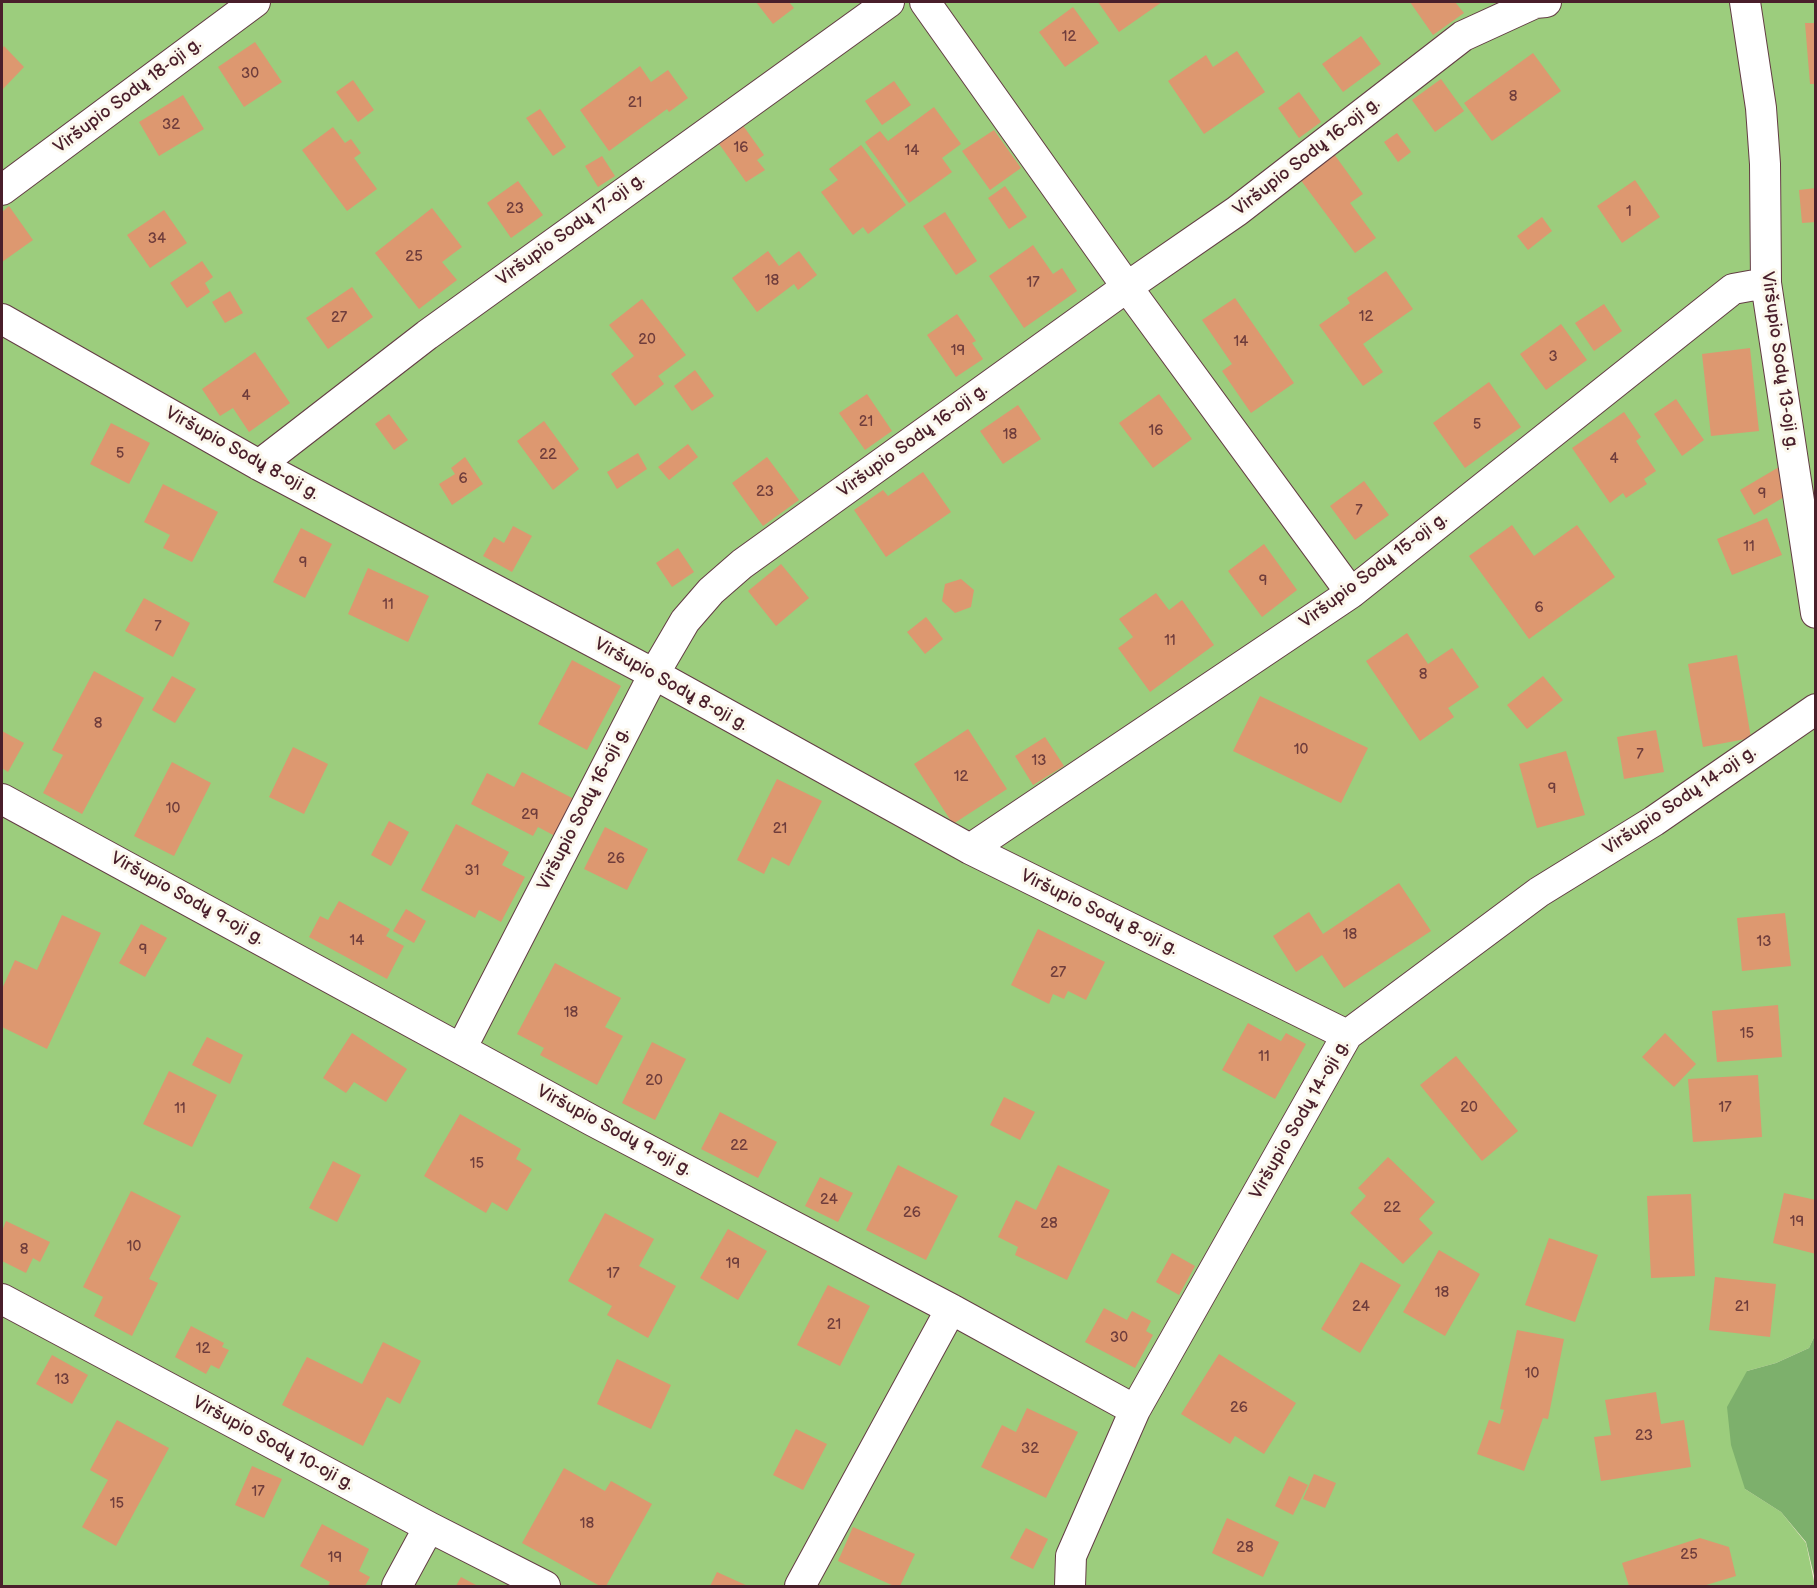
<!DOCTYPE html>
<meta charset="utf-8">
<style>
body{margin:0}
#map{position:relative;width:1817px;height:1588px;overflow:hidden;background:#f3e8d0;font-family:"Balsamiq Sans",sans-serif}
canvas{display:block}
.frame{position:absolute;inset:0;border:3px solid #4a1f2b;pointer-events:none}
</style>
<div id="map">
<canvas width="1817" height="1588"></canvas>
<div class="frame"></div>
</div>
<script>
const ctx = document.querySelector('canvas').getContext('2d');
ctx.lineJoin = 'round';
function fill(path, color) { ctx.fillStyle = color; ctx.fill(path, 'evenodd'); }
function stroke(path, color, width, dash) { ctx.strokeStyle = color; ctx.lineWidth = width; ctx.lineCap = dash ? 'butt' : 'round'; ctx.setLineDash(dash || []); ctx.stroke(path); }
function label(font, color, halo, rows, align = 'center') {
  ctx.font = font + ' "Balsamiq Sans",sans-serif'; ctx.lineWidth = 6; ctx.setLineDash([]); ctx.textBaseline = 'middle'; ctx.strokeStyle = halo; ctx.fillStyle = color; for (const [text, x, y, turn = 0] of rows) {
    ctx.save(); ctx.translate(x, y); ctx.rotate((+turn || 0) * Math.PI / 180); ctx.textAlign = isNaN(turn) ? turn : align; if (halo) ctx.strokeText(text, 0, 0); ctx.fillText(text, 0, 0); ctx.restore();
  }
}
const green = new Path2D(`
 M2 2H1815V1335L1809 1348 1776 1363 1747 1371 1745 1489 1781 1512 1806 1543 1815 1586H2Z`);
const forest = new Path2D(`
 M1815 1335H1816L1815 1580 1806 1542 1781 1512 1745 1489 1731 1445 1727 1407 1747 1371 1776 1363 1809 1348Z`);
const building = new Path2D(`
 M756 2H789L794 8 773 24Z
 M1098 2H1162L1119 32Z
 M1410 2H1455L1464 13 1433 35Z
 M1073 7 1099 43 1065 67 1039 32Z
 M1805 23H1816V84H1810Z
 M1361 36 1381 64 1343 92 1322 64Z
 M255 42 282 82 244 107 218 67Z
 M4 46 24 67 2 90V49Z
 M1237 51 1265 92 1204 134 1168 81 1206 55 1213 67Z
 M1533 53 1561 91 1492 141 1464 103Z
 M640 66 651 82 668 70 688 98 669 112 667 109 609 151 580 110Z
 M1441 79 1464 111 1435 132 1412 100Z
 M353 80 374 110 358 122 336 92Z
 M894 81 911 105 882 125 865 101Z
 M1299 92 1321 122 1299 138 1278 108Z
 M183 95 204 129 159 156 139 122Z
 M934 107 961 144 942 158 952 172 909 203 865 142 880 131 888 141Z
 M540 109 566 147 553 156 526 118Z
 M742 124 764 155 757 160 765 170 746 182 717 141Z
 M333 127 345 143 351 139 361 153 354 158 377 189 347 211 302 150Z
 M994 130 1021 168 990 190 962 151Z
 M1397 133 1411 152 1398 162 1384 142Z
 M861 145 906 205 868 234 863 227 853 235 821 192 838 180 829 169Z
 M1334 154 1363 194 1350 203 1376 238 1355 253 1300 179Z
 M602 156 615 176 598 187 585 166Z
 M1635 180 1660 217 1622 243 1597 206Z
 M518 181 543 215 511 238 487 203Z
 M1005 186 1027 217 1009 229 988 198Z
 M1816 188V222L1802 223 1799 190Z
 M9 206 33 240 2 262V212Z
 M432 208 462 247 442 262 457 280 419 309 375 253Z
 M164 210 187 243 150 268 127 235Z
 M945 212 977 261 956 275 923 226Z
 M1542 217 1552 231 1528 250 1517 236Z
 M1033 245 1053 274 1062 268 1077 291 1024 328 989 276Z
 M768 251 779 266 799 251 817 275 798 290 794 284 757 312 732 278Z
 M202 261 213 277 205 283 210 292 187 308 170 283Z
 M1386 271 1413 309 1363 344 1383 372 1363 386 1319 325 1350 303 1347 298Z
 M352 287 373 317 328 349 306 318Z
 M230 291 243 313 225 323 212 302Z
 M1235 298 1294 383 1251 413 1222 371 1232 364 1202 320Z
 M642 299 686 355 658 376 664 384 635 406 611 374 634 356 609 325Z
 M1604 304 1622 331 1594 351 1575 323Z
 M957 314 976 341 972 343 983 359 956 377 927 335Z
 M1561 324 1587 360 1546 390 1520 354Z
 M1750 348 1759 431 1711 436 1702 354Z
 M255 352 290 403 249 432 233 408 220 416 202 389Z
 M695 370 714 396 692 411 674 386Z
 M1489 382 1521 427 1465 468 1433 423Z
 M867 394 892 431 865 450 839 413Z
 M1159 394 1192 439 1153 468 1119 423Z
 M1676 399 1704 440 1682 456 1654 414Z
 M1018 405 1041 439 1003 464 980 431Z
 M1624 412 1641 437 1636 441 1656 471 1644 479 1647 484 1626 498 1623 493 1610 503 1572 448Z
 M389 414 408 440 394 450 375 424Z
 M544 421 579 469 553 490 517 441Z
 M111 423 150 443 129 484 90 464Z
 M688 444 698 457 669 480 658 467Z
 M638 453 647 469 617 489 607 472Z
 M465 457 483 484 452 505 439 484 455 474 451 468Z
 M767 457 799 500 763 526 732 483Z
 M1779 467 1784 497 1754 515 1740 490Z
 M923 472 951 512 886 557 854 510 883 490 888 496Z
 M1364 481 1389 515 1355 540 1330 506Z
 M163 484 218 512 192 562 163 548 170 535 144 522Z
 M1767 518 1782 555 1732 575 1717 539Z
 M1512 525 1534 556 1577 525 1615 577 1529 639 1469 556Z
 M513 526 532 536 512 572 483 556 494 537 504 543Z
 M301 528 332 544 305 598 273 582Z
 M1264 544 1297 590 1262 617 1228 571Z
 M678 548 694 572 672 587 656 563Z
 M781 564 809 598 776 626 748 591Z
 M368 568 429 596 408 642 348 614Z
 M961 579 974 590 971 607 955 613 942 601 945 584Z
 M1156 593 1169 610 1182 600 1214 645 1150 692 1118 648 1133 637 1119 619Z
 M144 598 190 623 173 657 125 631Z
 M926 617 943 639 925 654 907 632Z
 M1407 633 1428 664 1452 648 1479 687 1448 708 1454 717 1420 741 1366 661Z
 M1737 655 1751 738 1703 747 1688 664Z
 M572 660 621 686 587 750 538 724Z
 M94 671 144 698 82 814 43 793 63 755 52 750Z
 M172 676 196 689 175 723 152 710Z
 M1543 676 1563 700 1527 729 1507 705Z
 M1260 696 1368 748 1341 803 1233 751Z
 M968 729 1007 789 953 824 914 764Z
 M1656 730 1664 772 1624 779 1617 737Z
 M2 731 24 743 8 772 2 768Z
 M1045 737 1064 766 1033 785 1015 756Z
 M293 747 328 764 304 814 269 797Z
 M1566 751 1585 815 1537 828 1519 764Z
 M172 762 211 783 174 856 134 836Z
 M522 772 574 799 555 836 538 827 533 836 471 804 487 773 514 787Z
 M777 779 822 801 789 866 772 857 764 874 737 860Z
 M389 821 409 832 391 866 371 855Z
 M456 824 509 852 502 865 525 877 501 922 479 910 475 918 421 890Z
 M605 827 648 849 627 890 584 869Z
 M1399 883 1431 931 1344 988 1322 955 1296 972 1273 936 1309 912 1323 934Z
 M339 901 390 929 386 936 404 946 387 979 309 937 320 916 328 920Z
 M406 909 426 921 414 943 393 931Z
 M1785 913 1791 966 1742 971 1737 918Z
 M62 915 101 933 47 1049 2 1027V989L15 960 37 970Z
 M141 924 167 938 145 977 119 963Z
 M1038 929 1105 962 1086 1000 1068 991 1064 999 1053 994 1049 1004 1011 985Z
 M555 963 621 998 605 1027 623 1036 597 1085 540 1055 544 1048 517 1034Z
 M1778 1005 1782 1057 1717 1062 1712 1011Z
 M1248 1023 1281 1041 1286 1033 1306 1044 1275 1099 1222 1070Z
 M352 1033 407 1069 386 1102 354 1082 346 1093 323 1078Z
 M1665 1033 1696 1064 1674 1087 1642 1057Z
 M207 1037 243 1055 230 1084 192 1065Z
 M652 1042 686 1059 655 1120 622 1103Z
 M1456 1056 1518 1131 1482 1161 1420 1085Z
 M169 1071 217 1095 192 1147 143 1124Z
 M1758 1075 1762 1137 1693 1142 1688 1079Z
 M1004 1097 1035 1112 1020 1140 990 1125Z
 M720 1112 777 1142 758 1178 701 1149Z
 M460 1114 521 1149 516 1159 532 1169 507 1211 492 1202 486 1213 424 1176Z
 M1388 1157 1435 1202 1419 1219 1433 1233 1403 1264 1350 1213 1366 1196 1358 1188Z
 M333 1161 361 1175 337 1222 309 1208Z
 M898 1165 958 1196 926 1260 866 1230Z
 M1058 1165 1110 1190 1067 1280 1015 1255 1018 1247 998 1237 1016 1200 1036 1210Z
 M820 1177 853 1193 838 1222 805 1206Z
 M131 1191 181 1216 149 1279 158 1283 132 1336 94 1316 103 1297 83 1287Z
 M1784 1193 1816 1200V1254L1773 1243Z
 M1691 1194 1695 1276 1651 1278 1647 1196Z
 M605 1213 654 1239 639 1266 676 1286 648 1338 607 1315 612 1306 568 1281Z
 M6 1221 50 1242 40 1262 33 1258 26 1273 2 1261V1231Z
 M728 1229 767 1251 738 1300 700 1278Z
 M1549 1238 1598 1255 1575 1322 1525 1305Z
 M1439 1250 1480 1274 1445 1336 1403 1312Z
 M1172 1253 1195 1266 1179 1295 1156 1282Z
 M1361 1262 1401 1285 1360 1353 1321 1329Z
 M1715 1277 1776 1284 1770 1337 1709 1330Z
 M828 1285 870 1306 840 1366 797 1345Z
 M1104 1308 1127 1320 1132 1311 1151 1321 1146 1331 1153 1335 1135 1368 1085 1342Z
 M191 1326 224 1343 222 1347 229 1350 219 1369 211 1365 206 1374 175 1357Z
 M1517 1330 1564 1339 1548 1419 1543 1418 1524 1471 1477 1454 1489 1420 1500 1424 1504 1410 1500 1409Z
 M383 1342 421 1361 400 1404 387 1397 363 1446 282 1405 307 1357 362 1384Z
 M1219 1354 1296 1403 1264 1454 1235 1436 1230 1444 1181 1414Z
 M52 1355 88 1375 72 1404 36 1384Z
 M617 1359 671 1385 651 1429 597 1404Z
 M1656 1392 1661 1424 1684 1420 1691 1467 1601 1481 1594 1437 1611 1435 1605 1400Z
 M1027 1408 1078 1432 1046 1498 981 1467 1002 1425 1016 1432Z
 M117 1420 169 1448 116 1546 82 1527 108 1480 90 1470Z
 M796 1429 827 1444 803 1490 773 1475Z
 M252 1466 282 1479 264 1518 235 1505Z
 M564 1468 605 1491 611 1481 652 1504 606 1586H600L522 1543Z
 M1314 1474 1336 1483 1325 1508 1303 1499Z
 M1289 1476 1308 1485 1293 1515 1275 1506Z
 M1227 1518 1279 1542 1263 1577 1212 1553Z
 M322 1524 369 1549 359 1571 370 1577 365 1586H328L330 1582 300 1566Z
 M853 1527 915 1554 900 1586H894L838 1561Z
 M1026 1528 1048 1539 1033 1569 1010 1558Z
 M1700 1538 1729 1547 1736 1576 1703 1586H1629L1622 1563Z
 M717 1572 748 1586H710Z
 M461 1577 478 1586H456Z`);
const street = new Path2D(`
 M925 2 1127 287 1351 593
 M1745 2 1761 108 1765 164 1766 283 1816 613
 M2 190 255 2
 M2 319 259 465 654 674 970 849 1347 1035
 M259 465 427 335 889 2
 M2 799 593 1121 951 1309 1135 1410
 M970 849 1351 593 1733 289 1766 283
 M461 1049 654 674 685 621 711 591 742 564 1127 287 1237 211 1463 36 1535 3 1546 2
 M2 1299 429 1527 545 1586
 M397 1586 429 1527
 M800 1586 951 1309
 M1070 1586 1071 1556 1135 1410 1347 1035 1539 892 1654 821 1816 709`);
const numberNames = [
 ["12",1069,37],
 ["30",250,74],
 ["8",1513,97],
 ["21",635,103],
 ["32",171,125],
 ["16",741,148],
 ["14",912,151],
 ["23",515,209],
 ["1",1629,212],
 ["34",157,239],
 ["25",414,257],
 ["18",772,281],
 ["17",1033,283],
 ["12",1366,317],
 ["27",339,318],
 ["20",647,340],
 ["14",1241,342],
 ["19",958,351],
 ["3",1553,357],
 ["4",246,396],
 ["21",866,422],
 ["5",1477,425],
 ["16",1156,431],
 ["18",1010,435],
 ["5",120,454],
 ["22",548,455],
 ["4",1614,459],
 ["6",463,479],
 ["23",765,492],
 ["9",1762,494],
 ["7",1359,511],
 ["11",1749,547],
 ["9",303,563],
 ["9",1263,581],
 ["11",388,605],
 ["6",1539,608],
 ["7",158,627],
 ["11",1170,641],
 ["8",1423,675],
 ["8",98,724],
 ["10",1301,750],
 ["7",1640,755],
 ["13",1039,761],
 ["12",961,777],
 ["9",1552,789],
 ["10",173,809],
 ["29",530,815],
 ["21",780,829],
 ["26",616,859],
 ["31",472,871],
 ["18",1350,935],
 ["14",357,941],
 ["13",1764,942],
 ["9",143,950],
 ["27",1058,973],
 ["18",571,1013],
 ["15",1747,1034],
 ["11",1264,1057],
 ["20",654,1081],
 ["20",1469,1108],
 ["17",1725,1108],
 ["11",180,1109],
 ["22",739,1146],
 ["15",477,1164],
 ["24",829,1200],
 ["22",1392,1208],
 ["26",912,1213],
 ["19",1797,1222],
 ["28",1049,1224],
 ["10",134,1247],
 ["8",24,1250],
 ["19",733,1264],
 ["17",613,1274],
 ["18",1442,1293],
 ["24",1361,1307],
 ["21",1742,1307],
 ["21",834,1325],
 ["30",1119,1338],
 ["12",203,1349],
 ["10",1532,1374],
 ["13",62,1380],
 ["26",1239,1408],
 ["23",1644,1436],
 ["32",1030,1449],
 ["17",258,1492],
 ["15",117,1504],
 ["18",587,1524],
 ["28",1245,1548],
 ["25",1689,1555],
 ["19",335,1558]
];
const streetNames = [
 ["Viršupio Sodų 18-oji g.",128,96,-37],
 ["Viršupio Sodų 16-oji g.",1307,157,-38],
 ["Viršupio Sodų 17-oji g.",571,230,-36],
 ["Viršupio Sodų 13-oji g.",1779,361,82],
 ["Viršupio Sodų 16-oji g.",913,441,-36],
 ["Viršupio Sodų 8-oji g.",242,454,29],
 ["Viršupio Sodų 15-oji g.",1374,571,-37],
 ["Viršupio Sodų 8-oji g.",671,685,29],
 ["Viršupio Sodų 14-oji g.",1680,801,-34],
 ["Viršupio Sodų 16-oji g.",584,809,-63],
 ["Viršupio Sodų 9-oji g.",187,899,29],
 ["Viršupio Sodų 8-oji g.",1099,913,26],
 ["Viršupio Sodų 14-oji g.",1300,1120,-60],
 ["Viršupio Sodų 9-oji g.",614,1131,28],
 ["Viršupio Sodų 10-oji g.",273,1444,28]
];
fill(green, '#9ccd7d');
fill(forest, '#7db06c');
fill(building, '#dd9870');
stroke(street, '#633d44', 32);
stroke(street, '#fff', 30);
label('15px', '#6f3d3c', null, numberNames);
label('18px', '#4a1f2b', '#fbf7ec', streetNames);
</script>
